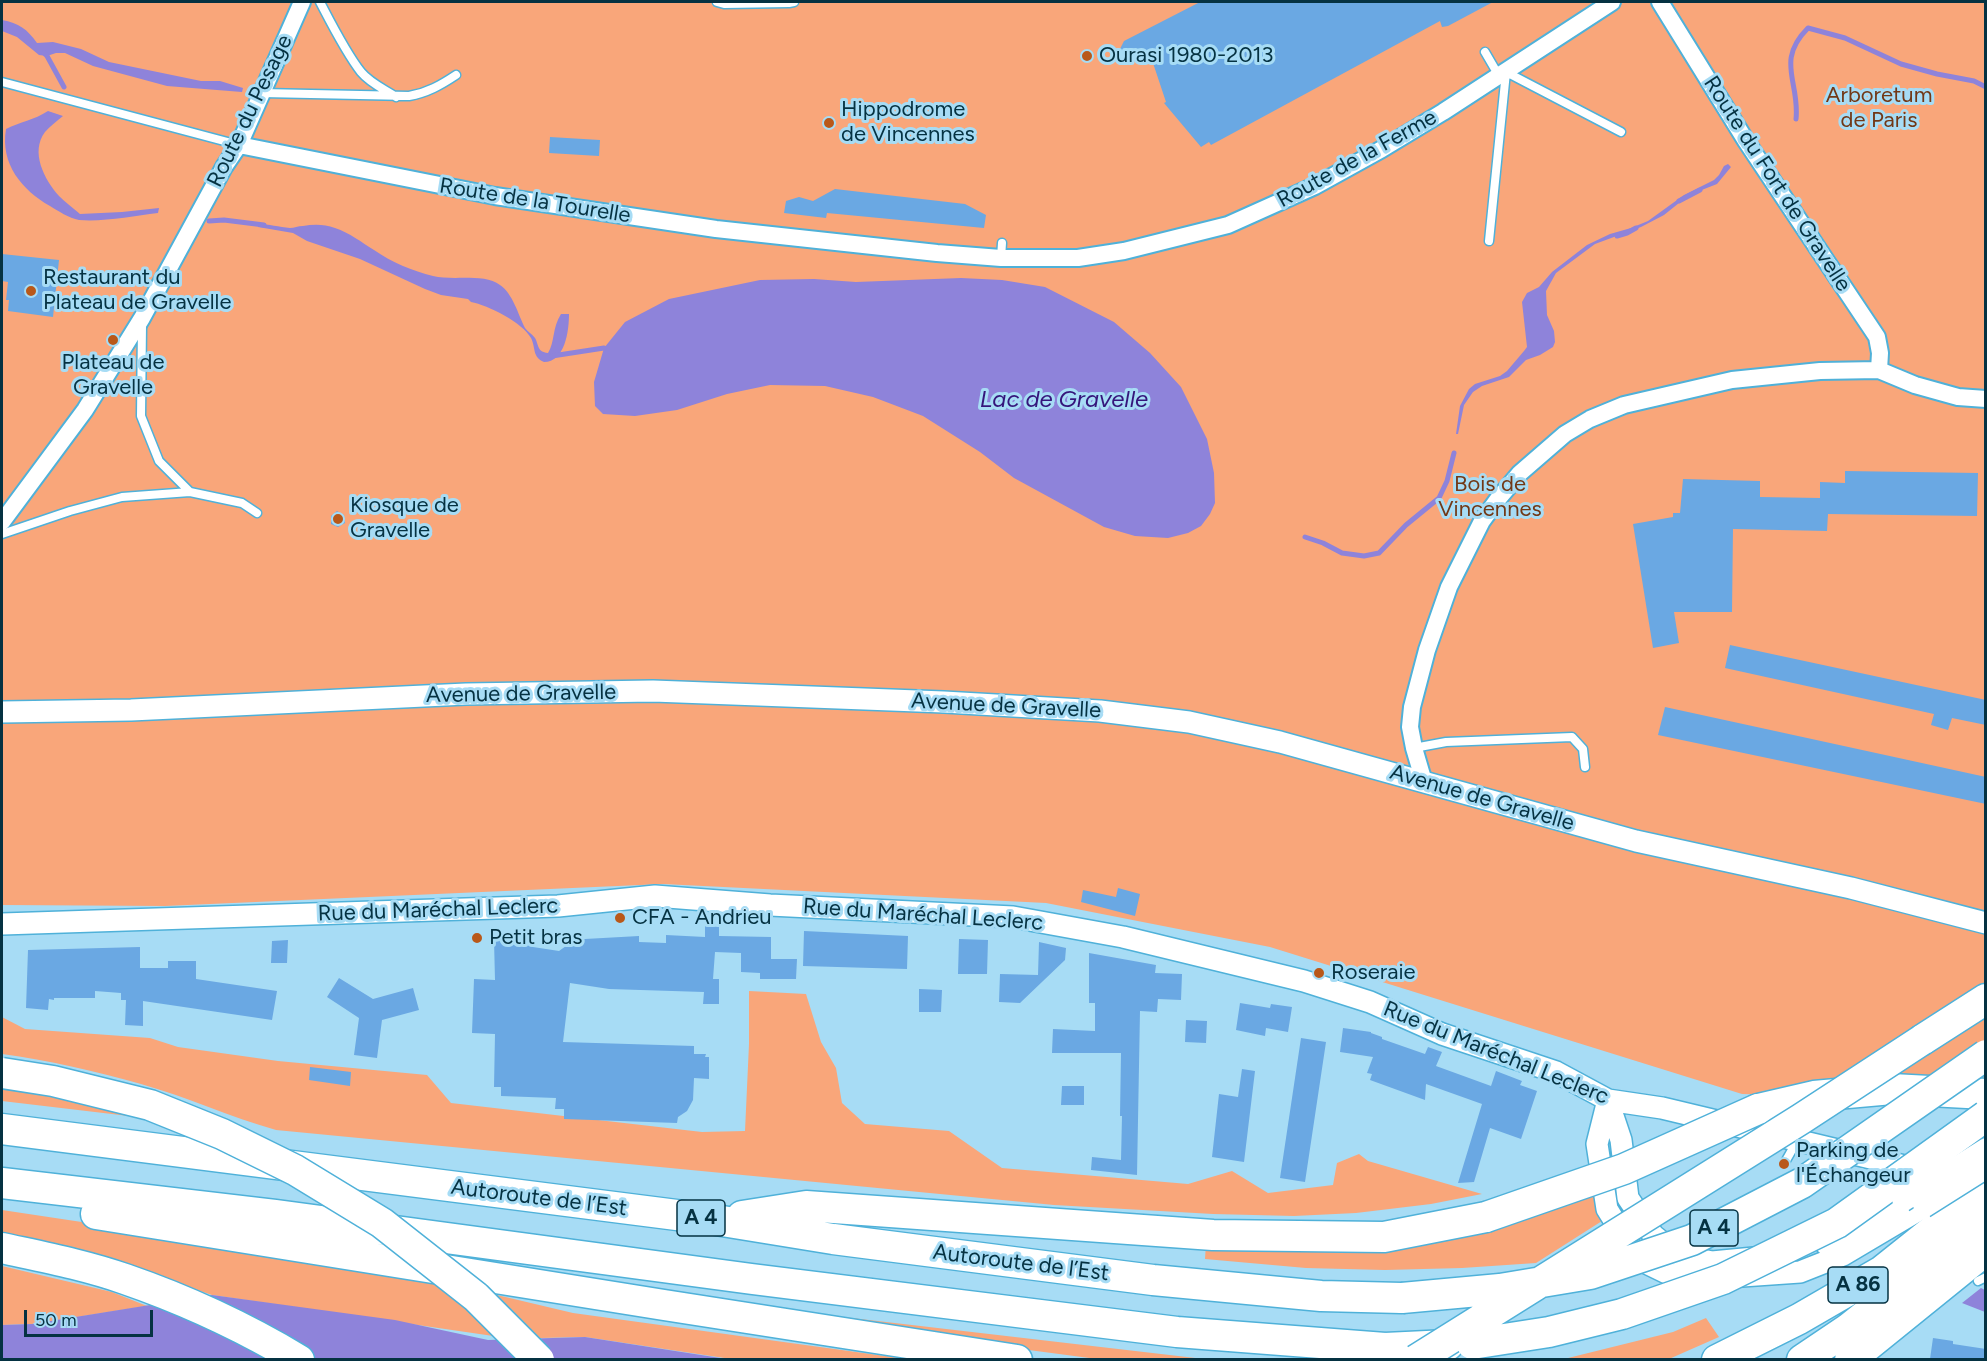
<!DOCTYPE html>
<meta charset="utf-8">
<style>
body{margin:0}
#map{position:relative;width:1987px;height:1361px;overflow:hidden;background:#a7dcf5;font-family:Figtree,sans-serif}
canvas{display:block}
.frame{position:absolute;inset:0;border:3px solid #053242;pointer-events:none}
.scale{position:absolute;left:24px;top:1310px;width:129px;height:27px;box-sizing:border-box;border:3px solid #053242;border-top:0;padding-left:8px;font-size:18px;line-height:21px;white-space:nowrap;color:#053242;-webkit-text-stroke:4px #a7dcf5;paint-order:stroke}
</style>
<div id="map">
<canvas width="1987" height="1361"></canvas>
<div class="frame"></div>
<div class="scale">50 m</div>
</div>
<script>
const ctx = document.querySelector('canvas').getContext('2d');
ctx.lineJoin = 'round';
function fill(path, color) { ctx.fillStyle = color; ctx.fill(path, 'evenodd'); }
function stroke(path, color, width, dash) { ctx.strokeStyle = color; ctx.lineWidth = width; ctx.lineCap = dash ? 'butt' : 'round'; ctx.setLineDash(dash || []); ctx.stroke(path); }
function label(font, color, halo, rows, align = 'center') {
  ctx.font = font + ' Figtree,sans-serif'; ctx.lineWidth = 6; ctx.setLineDash([]); ctx.textBaseline = 'middle'; ctx.strokeStyle = halo; ctx.fillStyle = color; for (const [text, x, y, turn = 0] of rows) {
    ctx.save(); ctx.translate(x, y); ctx.rotate((+turn || 0) * Math.PI / 180); ctx.textAlign = isNaN(turn) ? turn : align; if (halo) ctx.strokeText(text, 0, 0); ctx.fillText(text, 0, 0); ctx.restore();
  }
}
const green = new Path2D(`
 M2 2H1985V1100L1742 1094 1270 947 1046 903 663 884 165 906 2 905Z
 M749 991 806 994 821 1042 836 1068 842 1103 865 1124 949 1131 1002 1168 1188 1184 1232 1171 1268 1193 1333 1185 1337 1163 1359 1154 1368 1161 1482 1194 1431 1204 1356 1213 1294 1216 1213 1214 1054 1205 276 1130C230 1117 187 1097 141 1084 95 1071 48 1060 2 1054V1017L25 1029 150 1038 178 1047 278 1061 427 1075 451 1103 702 1132 745 1131 749 1044Z
 M2 1084 154 1119 2 1101Z
 M1593 1190 1602 1221 1536 1263 1462 1268 1385 1270 1306 1268 1205 1259 1206 1244 1347 1243Z
 M2 1210 427 1274 500 1337 212 1295 129 1267 2 1233Z
 M2 1266 112 1292 147 1306 32 1324 2 1325Z
 M497 1295 573 1313 907 1359H731L585 1337 540 1338Z
 M740 1305 1204 1359H1097L733 1311Z
 M1706 1318 1719 1337 1669 1359H1564L1673 1332Z`);
const water = new Path2D(`
 M2 20C19 23 27 29 37 43L53 42 81 49 109 62 201 81H220L243 88 242 92 167 86 93 66 65 53H56L47 56 39 55 17 37 2 31Z
 M48 111 63 116C57 121 50 126 45 132 30 152 44 179 59 196 65 202 73 208 80 214L122 212 159 208 158 213C133 216 104 222 79 220 69 218 58 211 50 206 22 190 0 164 6 129 20 122 34 120 48 111Z
 M1728 164 1731 167 1717 184 1689 195 1664 215 1641 227 1595 244 1556 273 1546 291 1547 315 1554 331 1555 342 1553 347 1540 355 1526 360 1509 377 1482 386 1473 392 1464 405 1458 434H1456L1460 406 1469 389 1475 384 1500 376 1507 371 1524 351 1527 347 1522 302 1527 293 1539 287 1552 272 1587 245 1610 234 1631 228 1648 221 1684 195 1714 180 1719 175 1724 166Z
 M258 224C269 224 279 227 290 228 294 228 298 226 303 226 314 224 324 224 335 228 350 233 361 242 374 250 391 262 413 271 433 276 452 281 484 273 500 285 513 294 518 314 525 328 528 332 532 334 535 338 539 345 537 352 548 353 555 342 552 328 561 314H569C569 331 565 362 544 362 532 357 536 348 531 338 523 323 488 305 471 302L468 299 441 295 425 289 360 259 307 241 293 233 258 227Z
 M961 278 1002 280 1045 287 1114 322 1150 353 1181 387 1207 439 1214 473 1215 503 1210 514 1201 526 1188 533 1168 538 1135 536 1104 527 1014 478 980 452 923 416 873 397 825 386 770 385 727 394 677 410 635 416 603 414 595 406 594 382 604 348 625 322 669 299 760 280 814 279 856 282Z
 M1981 1288 1985 1290V1312L1962 1303Z
 M212 1295 395 1320 488 1340 585 1337 727 1359 2 1360V1325L32 1324Z`);
const stream = new Path2D(`
 M44 53 47 56 64 87
 M1796 119C1800 82 1775 61 1808 28L1845 38 1901 64 1937 74 1974 81 1986 87
 M1679 201 1700 190
 M209 221 224 220 264 225
 M1617 236 1627 233 1636 228
 M552 356 604 348
 M1305 537 1323 543 1342 553 1364 556 1379 553 1406 525 1439 498 1447 481 1454 453`);
const building = new Path2D(`
 M1200 2H1493L1448 26 1442 27 1440 21 1211 145 1209 142 1201 147 1164 103 1166 102 1153 63 1124 60 1120 49 1124 41Z
 M550 137 600 140 599 156 549 153Z
 M835 189 965 204 986 215 984 228 827 213 826 218 784 213 786 201 799 197 813 201Z
 M2 254 59 260 53 317 8 311 9 300H6L8 282 2 281Z
 M1845 471 1978 473 1977 516 1828 514 1827 531 1733 529 1732 612H1674L1679 643 1653 648 1633 524 1673 517V513H1680L1683 479 1760 481V497L1820 498V482L1845 483Z
 M337 511 344 515 345 523 338 527 331 524V516Z
 M1730 645 1986 700V725L1952 718 1948 730 1931 725 1934 714 1725 668Z
 M1665 707 1986 777V804L1658 735Z
 M1118 888 1140 894 1135 916 1081 902 1083 890 1116 897Z
 M705 926 719 927V936L771 937V959H797L796 979H760V973L741 972V953L715 952 713 979H719V1004H703L704 992 609 989 570 983 563 1042 694 1046V1054H706L705 1057H709V1079L694 1078 693 1100 687 1111 678 1117 677 1123 564 1119V1109H555L556 1098 501 1096V1087H494L495 1034 472 1033 474 979 495 980 494 940 534 939 533 947 559 951 573 941 585 939 639 936V942L666 943V935L705 937Z
 M804 931 908 936 907 969 803 966Z
 M959 939 988 940 987 974H958Z
 M288 940 287 963H271L272 941Z
 M1039 942 1066 948 1065 960 1020 1003 999 1002 1000 974 1038 975Z
 M140 947V968H168V961H196V979L277 991 272 1020 143 1001V1026L125 1025 126 1000H121V993L95 991V998H54V1000L49 999 48 1010 26 1008 28 950Z
 M1089 953 1156 965 1155 973 1182 974 1181 1000 1158 999 1157 1012 1140 1011 1137 1175 1091 1170 1092 1157 1121 1160 1122 1116H1120L1121 1053H1052L1053 1029 1095 1031V1003H1089Z
 M339 978 373 999 413 988 419 1010 382 1020 377 1058 354 1055 359 1018 327 997Z
 M919 989 942 990 941 1012H919Z
 M1240 1003 1270 1008 1271 1004 1292 1007 1288 1032 1266 1028 1265 1036 1236 1030Z
 M1186 1020 1207 1021 1206 1043 1185 1042Z
 M1343 1028 1371 1032V1033L1382 1037V1039L1425 1054 1428 1047 1442 1052 1436 1066 1491 1086 1496 1071 1522 1081 1520 1085 1537 1091 1521 1139 1490 1128 1474 1182 1458 1183 1482 1104 1426 1084 1425 1100 1370 1080 1372 1074 1367 1073 1373 1057 1340 1052Z
 M1301 1038 1326 1042 1305 1182 1280 1178Z
 M310 1067 351 1072 350 1086 309 1080Z
 M1242 1069 1255 1071 1244 1162 1212 1157 1219 1094 1238 1097Z
 M1062 1086H1084V1105H1061Z
 M1933 1338 1953 1341V1344L1986 1349V1359H1930Z`);
const service = new Path2D(`
 M320 2C331 23 346 53 361 72 370 83 384 89 396 97
 M717 2 724 4 789 3 794 2
 M1485 52 1499 76
 M2 82 239 145
 M262 93 409 96C427 93 441 85 456 75
 M1489 241 1506 72 1621 132
 M1001 258 1002 243
 M190 492 242 503 257 513
 M2 534 70 511 122 497 190 492 159 461 141 416 142 325
 M1414 748 1446 742 1572 737 1583 749 1585 767
 M1784 1164 1797 1141
 M1978 1281 1986 1277`);
const minor = new Path2D(`
 M1660 2 1746 141 1877 337 1880 353 1879 370
 M239 145 495 196 716 229 937 253 1001 258H1078L1124 251 1228 225 1315 186 1382 149 1443 112 1612 2
 M2 522 85 410 142 318 224 167 239 145 302 2
 M1424 782 1414 748 1410 727 1412 707 1427 650 1449 587 1482 521 1498 499 1520 473 1565 434 1590 419 1624 405 1732 380 1820 371 1879 370 1915 385 1958 397 1986 399`);
const tertiary = new Path2D(`
 M2 712 131 710 466 694 653 691 944 702 1100 711 1189 722 1280 742 1636 841 1851 888 1986 923
 M2 924 558 906 655 896 770 905 1013 917 1123 937 1304 981 1370 1002 1442 1034 1556 1072 1608 1100 1662 1108 1921 1170
 M1608 1100 1597 1144 1607 1209 1638 1259 1671 1275 1713 1278 1800 1272 1843 1255 1924 1207
 M1608 1101 1621 1140 1628 1198 1653 1235 1678 1255 1712 1262 1754 1258
 M1826 1244 1840 1238 1903 1201`);
const motorway = new Path2D(`
 M1922 1040 1986 999
 M1758 1109 1814 1096 1892 1089 1986 1094
 M2 1129 716 1220 833 1239 1153 1280 1321 1296 1402 1298
 M2 1183 275 1215 752 1279 1177 1332 1385 1348 1448 1345
 M96 1214 664 1305 1017 1360
 M742 1216 806 1206 1213 1235 1384 1237 1486 1217
 M2 1248C43 1257 85 1265 125 1279 186 1300 244 1327 299 1360
 M1717 1360 1799 1319 1882 1271 1986 1188
 M1802 1360 1848 1329 1986 1220
 M1850 1360 1986 1250`);
const tertiaryBridge = new Path2D(`
 M1903 1201 1986 1149
 M1924 1207 1986 1168`);
const motorwayBridge = new Path2D(`
 M2 1073 53 1081 150 1105 222 1134 295 1170 382 1223 476 1297 539 1360
 M1486 1217 1624 1169 1758 1109
 M1402 1298 1500 1289 1590 1274 1692 1240 1802 1183 1986 1055
 M1472 1344 1549 1332 1622 1314 1723 1279 1837 1223 1986 1116
 M1416 1360 1801 1119 1922 1040`);
const markers = [
 [1087,56,6,"#b95819"],
 [829,123,6,"#b95819"],
 [31,291,6,"#b95819"],
 [113,340,6,"#b95819"],
 [338,519,6,"#b95819"],
 [620,918,6,"#b95819"],
 [477,938,6,"#b95819"],
 [1319,973,6,"#b95819"],
 [1784,1164,6,"#b95819"]
];
const shields = [
 [701,1218,48],
 [1714,1228,48],
 [1858,1285,60]
];
const shieldNames = [
 ["A 4",701,1218],
 ["A 4",1714,1228],
 ["A 86",1858,1285]
];
const poiNames = [
 ["Ourasi 1980-2013",1099,56],
 ["Hippodrome",841,110],
 ["de Vincennes",841,135],
 ["Restaurant du",43,278],
 ["Plateau de Gravelle",43,303],
 ["Plateau de",113,363,"center"],
 ["Gravelle",113,388,"center"],
 ["Kiosque de",350,506],
 ["Gravelle",350,531],
 ["CFA - Andrieu",632,918],
 ["Petit bras",489,938],
 ["Roseraie",1331,973],
 ["Parking de",1796,1151],
 ["l'Échangeur",1796,1176]
];
const parkNames = [
 ["Arboretum",1879,96],
 ["de Paris",1879,121],
 ["Bois de",1490,485],
 ["Vincennes",1490,510]
];
const streetNames = [
 ["Route du Pesage",250,111,-64],
 ["Route de la Ferme",1357,159,-29],
 ["Route du Fort de Gravelle",1777,184,57],
 ["Route de la Tourelle",535,201,9],
 ["Avenue de Gravelle",521,694,-1],
 ["Avenue de Gravelle",1006,706,3],
 ["Avenue de Gravelle",1482,798,16],
 ["Rue du Maréchal Leclerc",438,910,-2],
 ["Rue du Maréchal Leclerc",923,915,4],
 ["Rue du Maréchal Leclerc",1496,1053,22],
 ["Autoroute de l’Est",539,1198,7],
 ["Autoroute de l’Est",1021,1263,7]
];
const waterNames = [
 ["Lac de Gravelle",1064,400]
];
fill(green, '#f9a67a');
fill(water, '#8e83da');
stroke(stream, '#8e83da', 5);
fill(building, '#6aa8e3');
stroke(service, '#4fb1d9', 11);
stroke(minor, '#4fb1d9', 20);
stroke(tertiary, '#4fb1d9', 24);
stroke(motorway, '#4fb1d9', 33);
stroke(service, '#fff', 8);
stroke(minor, '#fff', 16);
stroke(tertiary, '#fff', 21);
stroke(motorway, '#fff', 30);
stroke(tertiaryBridge, '#4fb1d9', 24, []);
stroke(motorwayBridge, '#4fb1d9', 33, []);
stroke(tertiaryBridge, '#fff', 21);
stroke(motorwayBridge, '#fff', 30);
for (const [x, y, r, color] of markers) { const dot = new Path2D(); dot.arc(x, y, r, 0, 2 * Math.PI); ctx.fillStyle = color; ctx.fill(dot); stroke(dot, '#a7dcf5', 2); }
for (const [x, y, w] of shields) { const box = new Path2D(); box.roundRect(x - w / 2, y - 18, w, 36, 4.5); ctx.fillStyle = '#a7dcf5'; ctx.fill(box); stroke(box, '#053242', 1.5); }
label('bold 21px', '#053242', null, shieldNames);
label('22px', '#053242', '#a7dcf5', poiNames, 'left');
label('22px', '#723816', '#a7dcf5', parkNames);
label('22px', '#053242', '#a7dcf5', streetNames);
label('italic 24px', '#35157b', '#a7dcf5', waterNames);
</script>
